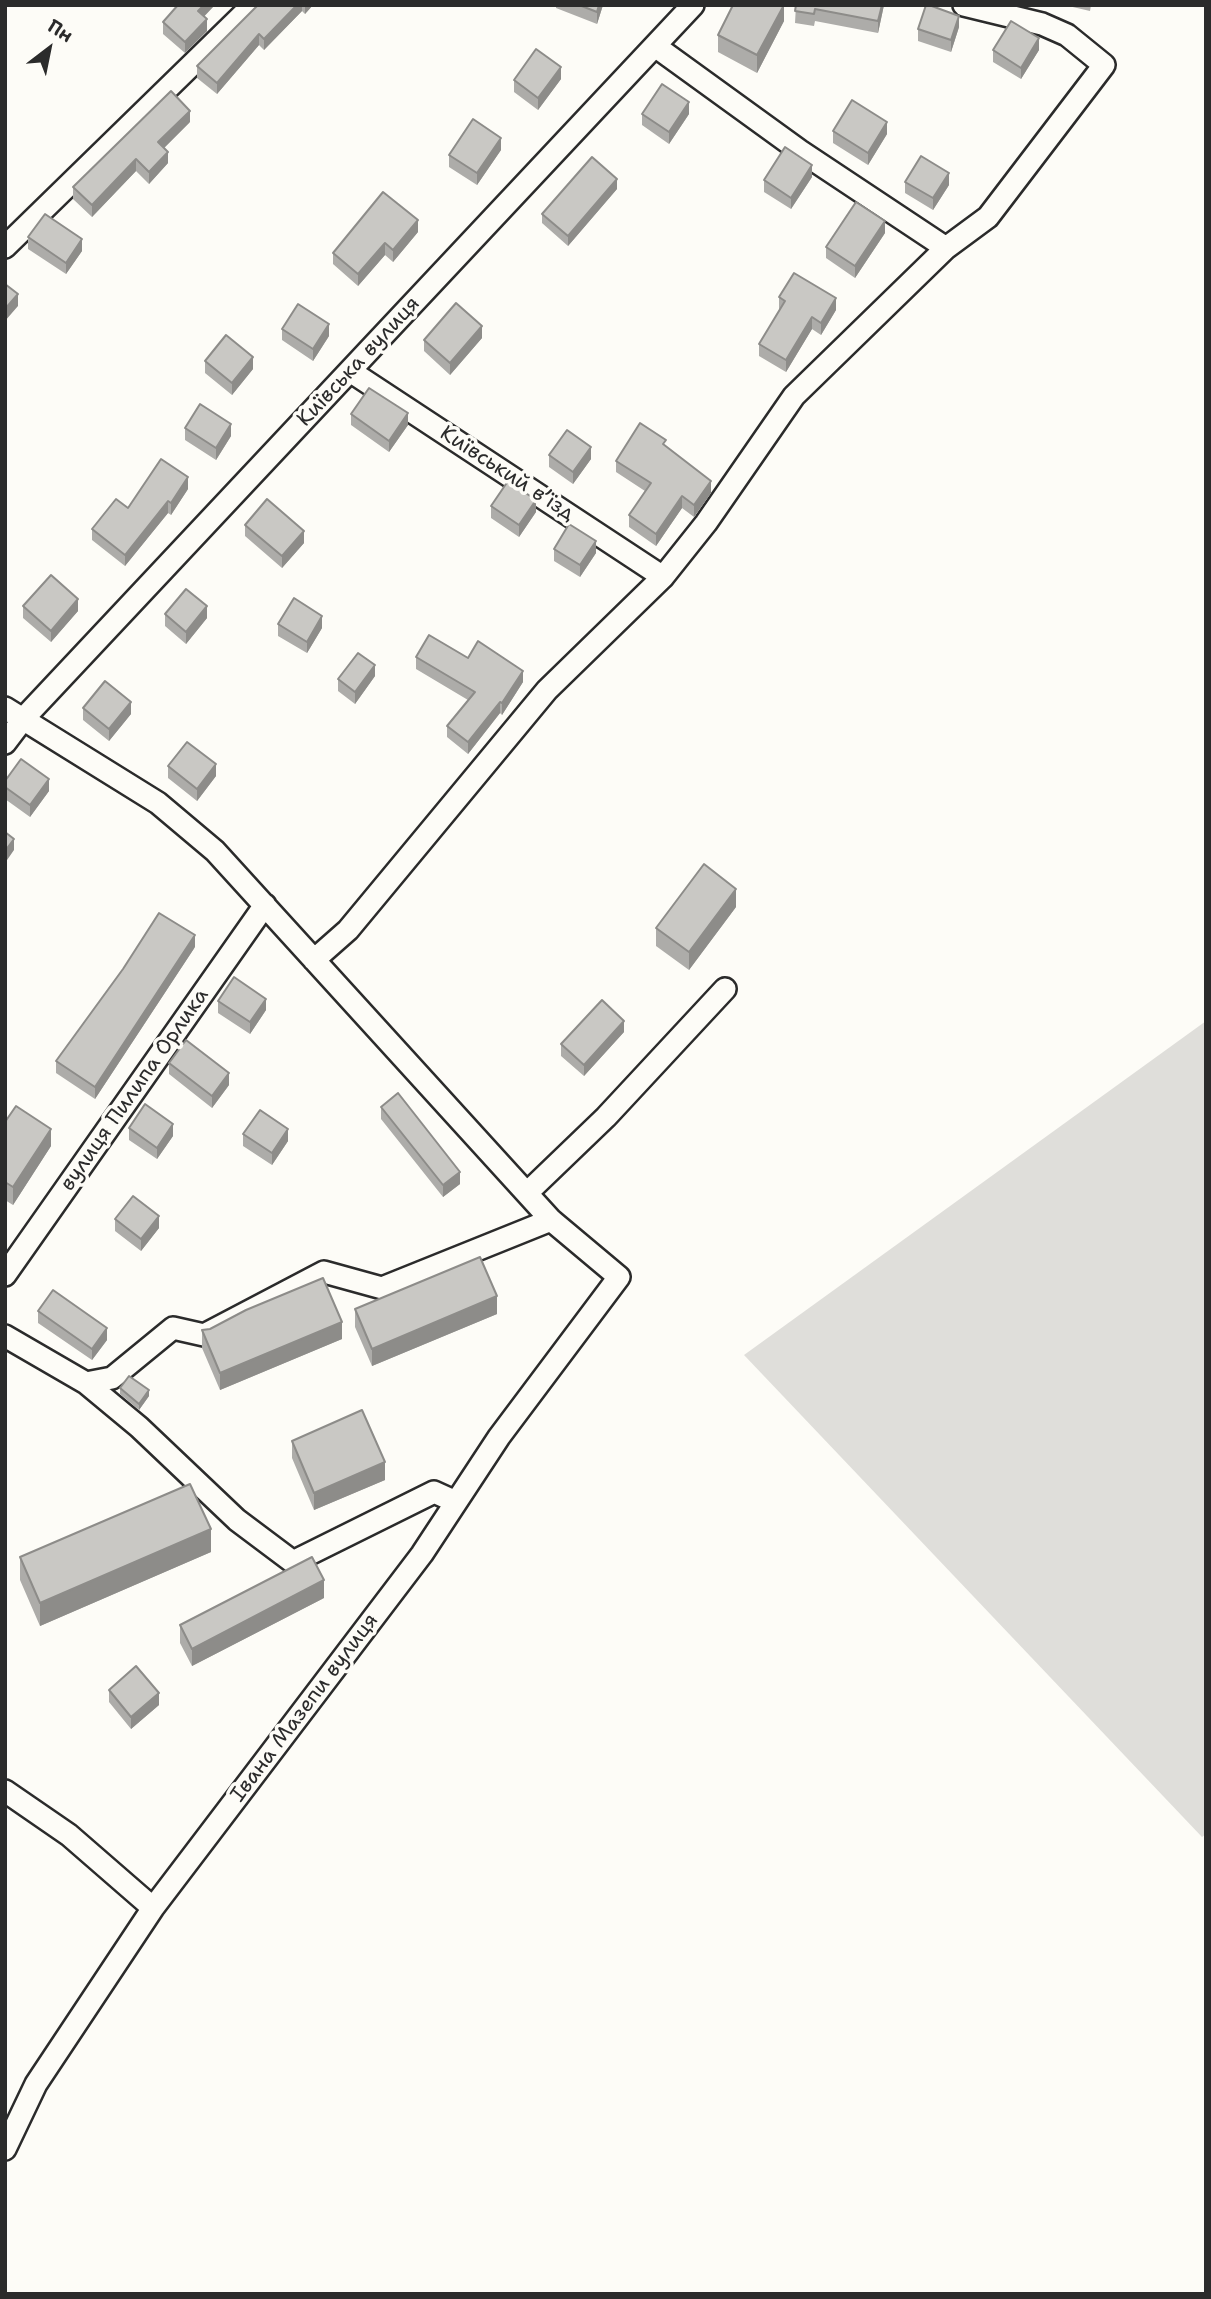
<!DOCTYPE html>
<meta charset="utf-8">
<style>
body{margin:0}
#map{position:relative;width:1211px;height:2299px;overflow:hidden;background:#fdfcf7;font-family:"Shantell Sans",sans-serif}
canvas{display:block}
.frame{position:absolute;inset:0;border:7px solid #2b2b2b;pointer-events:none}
.north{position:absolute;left:14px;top:14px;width:70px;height:70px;-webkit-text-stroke:5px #fdfcf7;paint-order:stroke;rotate:32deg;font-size:19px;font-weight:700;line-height:28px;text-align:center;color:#2b2b2b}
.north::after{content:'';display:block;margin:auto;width:24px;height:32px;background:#2b2b2b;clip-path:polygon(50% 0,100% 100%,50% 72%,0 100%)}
</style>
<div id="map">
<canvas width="1211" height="2299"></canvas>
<div class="frame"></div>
<div class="north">Пн</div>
</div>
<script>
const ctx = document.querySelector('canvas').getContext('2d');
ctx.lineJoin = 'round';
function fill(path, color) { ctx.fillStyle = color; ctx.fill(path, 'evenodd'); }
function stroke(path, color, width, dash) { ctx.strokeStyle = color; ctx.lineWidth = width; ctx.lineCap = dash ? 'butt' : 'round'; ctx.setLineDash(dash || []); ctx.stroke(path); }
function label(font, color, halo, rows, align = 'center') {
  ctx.font = font + ' "Shantell Sans",sans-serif'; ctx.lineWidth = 7; ctx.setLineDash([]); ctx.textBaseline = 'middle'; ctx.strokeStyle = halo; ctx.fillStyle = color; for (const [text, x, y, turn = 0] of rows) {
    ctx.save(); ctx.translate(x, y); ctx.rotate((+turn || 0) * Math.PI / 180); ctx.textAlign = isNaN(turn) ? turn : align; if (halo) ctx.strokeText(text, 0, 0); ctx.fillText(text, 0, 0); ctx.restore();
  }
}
const green = new Path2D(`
 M1206 1021V1834L1202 1837 744 1355Z`);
const street = new Path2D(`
 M655 46 800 151 946 248
 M5 247 253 5
 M350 371 663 577
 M5 708 158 803 215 851 551 1220 619 1277 499 1437 422 1554 153 1908 36 2084 5 2149
 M5 743 24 718 693 5
 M314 960 348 930 547 690 663 577 706 523 794 396 946 248 988 217 1104 65 1067 35 1042 24 964 5
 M527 1193 606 1117 725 989
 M5 1275 265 905
 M5 1336 86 1383 112 1378 173 1328 204 1335 324 1272 382 1288 551 1220
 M86 1383 139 1427 237 1520 293 1562 434 1492 456 1502
 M5 1791 69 1835 153 1908`);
const wall = new Path2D(`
 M258 5H313L305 14 302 11 264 50 259 45 217 94 197 78V66Z
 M556 5H603L597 24 556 8Z
 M784 5V21L757 73 718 52V35Z
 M796 5H884L878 33 815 21 814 26 795 23Z
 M1064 5H1091L1090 11Z
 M163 22 207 31 185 53 163 34Z
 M959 27 951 52 918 41V29Z
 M993 50H1039L1021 79 993 62Z
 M561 79 538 110 514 92V80Z
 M642 114H689L669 144 642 125Z
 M190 122 164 148 168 163 149 184 136 171 92 217 73 199V187Z
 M833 131 887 134 868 165 833 143Z
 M501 150 477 185 449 167V155Z
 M812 177 791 209 764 192V180Z
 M905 182 949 185 933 210 905 193Z
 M617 189 568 246 542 223V214Z
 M418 232 393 262 385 255 358 286 333 264V253Z
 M885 233 855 278 826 258V247Z
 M28 237 82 251 66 274 28 249Z
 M779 297 836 310 821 335 812 329 786 372 759 356V344L780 310 779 309Z
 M282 329 329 336 313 361 282 340Z
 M482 338 450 375 424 351V340Z
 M205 361 253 369 232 395 205 373Z
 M351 414 408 425 389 452 351 425Z
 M185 428 231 436 216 460 185 440Z
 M666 446 711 493 694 517 682 508 656 546 629 527V515L645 491 616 472V461Z
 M549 455 591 459 573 484 549 467Z
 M188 489 171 515 168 513 125 566 92 540V529L128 508Z
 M491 506 536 512 519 537 491 518Z
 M245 525 304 543 282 568 245 536Z
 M554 549 596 553 580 577 554 561Z
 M23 606 78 611 51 642 23 618Z
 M165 614 207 618 186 644 165 626Z
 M278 624 322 628 307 653 278 636Z
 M416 657 468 658 523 682 502 715 500 713 468 754 447 737V726L468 700 416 669Z
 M375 676 355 704 338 691V679Z
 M83 708 131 714 109 741 83 720Z
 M168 766 216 776 197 801 168 778Z
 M5 781 49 791 30 817 5 799Z
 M736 907 689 970 656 946V928Z
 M195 947 95 1099 56 1073V1061Z
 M218 1001 266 1010 250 1034 218 1013Z
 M624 1032 584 1076 561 1056V1044Z
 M169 1063 229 1085 212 1108 169 1074Z
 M381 1107 460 1184 443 1197 381 1119Z
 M5 1122 51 1146 13 1205 5 1200Z
 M129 1128 173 1136 157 1159 129 1140Z
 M243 1134 288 1141 272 1165 243 1146Z
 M115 1219 159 1228 141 1251 115 1231Z
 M355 1309 497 1314 372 1366 355 1327Z
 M38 1311 107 1340 92 1360 38 1323Z
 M202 1330 342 1339 220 1390 202 1348Z
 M120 1388 149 1396 139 1410 120 1394Z
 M292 1441 385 1480 314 1510 292 1458Z
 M211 1552 40 1626 20 1580V1557Z
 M324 1598 192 1666 180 1643V1625Z
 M109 1690 159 1705 131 1729 109 1702Z`);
const shadedWall = new Path2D(`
 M204 5H215L198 23V11Z
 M297 5H302V11L264 50V39Z
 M305 5H313L305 14Z
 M599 5H603L597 24V12Z
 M784 5V21L757 73V55Z
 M882 5H884L878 33V21Z
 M959 16V27L951 52V40Z
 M207 19V31L185 53V42Z
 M259 34V45L217 94V83Z
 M1039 38V50L1021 79V68Z
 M561 67V79L538 110V98Z
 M689 102V114L669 144V132Z
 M190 111V122L158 154V142Z
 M887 122V134L868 165V153Z
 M501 138V150L477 185V173Z
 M168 152V163L149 184V172Z
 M136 159V171L92 217V205Z
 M812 165V177L791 209V198Z
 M949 173V185L933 210V198Z
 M617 179V189L568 246V236Z
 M418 220V232L393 262V250Z
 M885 221V233L855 278V266Z
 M82 239V251L66 274V263Z
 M385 243V255L358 286V274Z
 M18 294V306L5 321V309Z
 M836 298V310L821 335V323Z
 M812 317V329L786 372V360Z
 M329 324V336L313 361V349Z
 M482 326V338L450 375V363Z
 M253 357V369L232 395V383Z
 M408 413V425L389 452V441Z
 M231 424V436L216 460V448Z
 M591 447V459L573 484V472Z
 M188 477V489L171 515V503Z
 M711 481V493L694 517V505Z
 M682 496V508L656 546V534Z
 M536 500V512L519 537V525Z
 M168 501V513L125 566V555Z
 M304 531V543L282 568V556Z
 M596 541V553L580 577V565Z
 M78 599V611L51 642V631Z
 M207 606V618L186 644V632Z
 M322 616V628L307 653V642Z
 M375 665V676L355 704V692Z
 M523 671V682L502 715V703Z
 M131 702V714L109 741V729Z
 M500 702V713L468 754V742Z
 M216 764V776L197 801V789Z
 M49 779V791L30 817V805Z
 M14 839V850L5 863V851Z
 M736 889V907L689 970V952Z
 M195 935V947L95 1099V1087Z
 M266 999V1010L250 1034V1022Z
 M624 1021V1032L584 1076V1065Z
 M229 1073V1085L212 1108V1096Z
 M173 1124V1136L157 1159V1148Z
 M51 1129V1146L13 1205V1187Z
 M288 1129V1141L272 1165V1153Z
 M460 1172V1184L443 1197V1185Z
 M159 1216V1228L141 1251V1239Z
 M497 1296V1314L372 1366V1349Z
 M342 1322V1339L220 1390V1373Z
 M107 1328V1340L92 1360V1349Z
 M149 1390V1396L139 1410V1404Z
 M385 1462V1480L314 1510V1493Z
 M211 1529V1552L40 1626V1603Z
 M324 1580V1598L192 1666V1649Z
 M159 1693V1705L131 1729V1717Z`);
const building = new Path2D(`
 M178 5H204L198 11 207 19 185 42 163 22Z
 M258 5H297L264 39 259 34 217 83 197 66Z
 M579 5H599L597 12Z
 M733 5H784L757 55 718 35Z
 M796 5H882L878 21 815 9 814 14 795 11Z
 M926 5H929L959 16 951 40 918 29Z
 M1011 21 1039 38 1021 68 993 50Z
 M536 49 561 67 538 98 514 80Z
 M662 84 689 102 669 132 642 114Z
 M171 91 190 111 158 142 168 152 149 172 136 159 92 205 73 187Z
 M852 100 887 122 868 153 833 131Z
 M473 119 501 138 477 173 449 155Z
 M785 147 812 165 791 198 764 180Z
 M921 156 949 173 933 198 905 182Z
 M592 157 617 179 568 236 542 214Z
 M383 192 418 220 393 250 385 243 358 274 333 253Z
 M856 202 885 221 855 266 826 247Z
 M45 214 82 239 66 263 28 237Z
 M794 273 836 298 821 323 812 317 786 360 759 344 785 301 779 297Z
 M5 284 18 294 5 309Z
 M456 303 482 326 450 363 424 340Z
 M298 304 329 324 313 349 282 329Z
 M226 335 253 357 232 383 205 361Z
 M369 388 408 413 389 441 351 414Z
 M200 404 231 424 216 448 185 428Z
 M640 423 666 440 663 444 711 481 694 505 682 496 656 534 629 515 651 483 616 461Z
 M567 430 591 447 573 472 549 455Z
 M161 459 188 477 171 503 168 501 125 555 92 529 116 499 128 508Z
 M508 481 536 500 519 525 491 506Z
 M267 499 304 531 282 556 245 525Z
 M569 524 596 541 580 565 554 549Z
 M51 575 78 599 51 631 23 606Z
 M186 589 207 606 186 632 165 614Z
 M294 598 322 616 307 642 278 624Z
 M429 635 468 658 478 641 523 671 502 703 500 702 468 742 447 726 475 692 416 657Z
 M358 653 375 665 355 692 338 679Z
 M105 681 131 702 109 729 83 708Z
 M187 742 216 764 197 789 168 766Z
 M21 759 49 779 30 805 5 787V781Z
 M5 832 14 839 5 851Z
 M704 864 736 889 689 952 656 928Z
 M159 913 195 935 95 1087 56 1061 123 969Z
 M234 977 266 999 250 1022 218 1001Z
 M602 1000 624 1021 584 1065 561 1044Z
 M186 1040 229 1073 212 1096 169 1063Z
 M398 1093 460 1172 443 1185 381 1107Z
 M145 1104 173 1124 157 1148 129 1128Z
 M16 1106 51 1129 13 1187 5 1182V1122Z
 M260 1110 288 1129 272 1153 243 1134Z
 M133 1196 159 1216 141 1239 115 1219Z
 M480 1257 497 1296 372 1349 355 1309Z
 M323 1278 342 1322 220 1373 202 1330 210 1329 246 1310Z
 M53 1290 107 1328 92 1349 38 1311Z
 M129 1376 149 1390 139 1404 120 1388Z
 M362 1410 385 1462 314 1493 292 1441Z
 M190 1484 211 1529 40 1603 20 1557Z
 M312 1557 324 1580 192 1649 180 1625Z
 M136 1666 159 1693 131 1717 109 1690Z`);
const streetNames = [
 ["Київська вулиця",359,362,-47],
 ["Київський в’їзд",507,474,33],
 ["вулиця Пилипа Орлика",135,1090,-55],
 ["Івана Мазепи вулиця",305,1708,-53]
];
fill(green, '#dfdeda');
stroke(street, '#2b2b2b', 26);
stroke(street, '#fdfcf7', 21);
fill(wall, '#adaca9');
fill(shadedWall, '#8d8c89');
fill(building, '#c9c8c4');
stroke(building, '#8d8c89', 2);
label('21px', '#2b2b2b', '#fdfcf7', streetNames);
</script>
